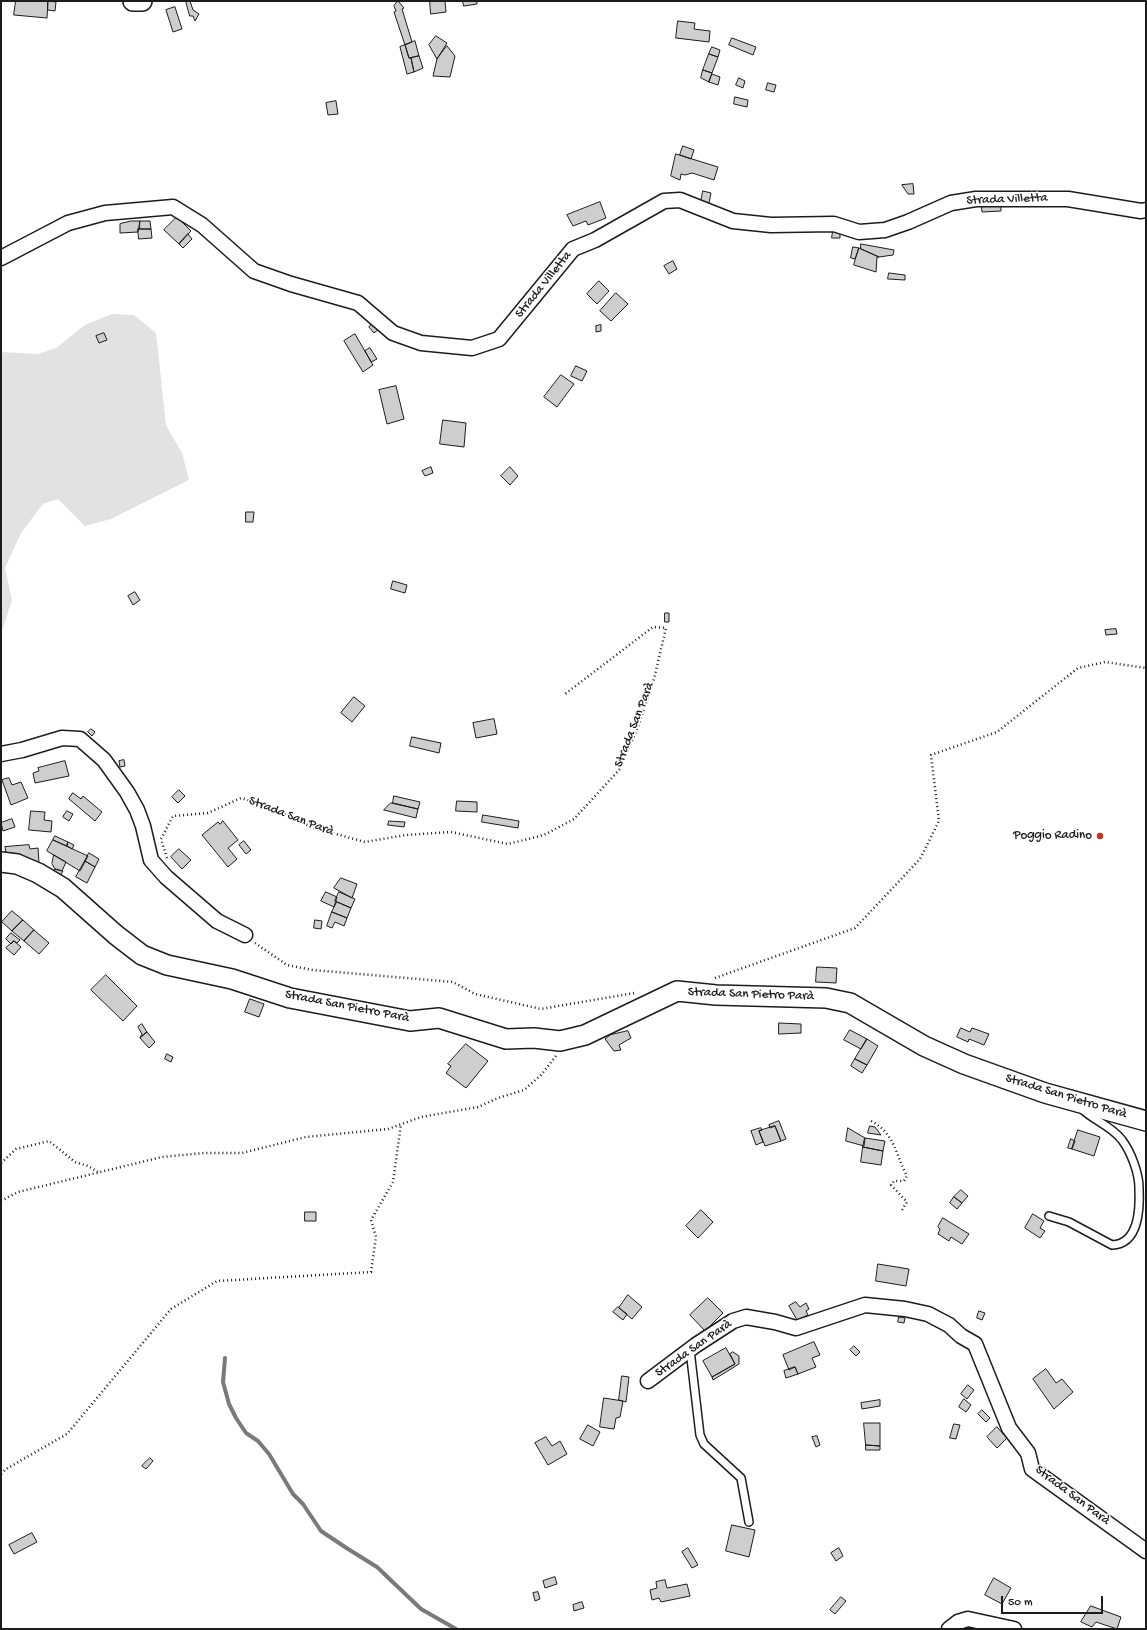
<!DOCTYPE html>
<meta charset="utf-8">
<style>
body{margin:0}
#map{position:relative;width:1147px;height:1630px;overflow:hidden;background:#fff;font-family:"Gochi Hand",sans-serif}
canvas{display:block}
.frame{position:absolute;inset:0;border:2px solid #1c1c1c;pointer-events:none}
.scale{position:absolute;left:1001px;top:1596px;width:102px;height:18px;box-sizing:border-box;border:2px solid #1c1c1c;border-top:0;padding-left:5px;font-size:12px;line-height:14px;white-space:nowrap;color:#1c1c1c;-webkit-text-stroke:3px #fff;paint-order:stroke}
</style>
<div id="map">
<canvas width="1147" height="1630"></canvas>
<div class="frame"></div>
<div class="scale">50 m</div>
</div>
<script>
const ctx = document.querySelector('canvas').getContext('2d');
ctx.lineJoin = 'round';
function fill(path, color) { ctx.fillStyle = color; ctx.fill(path, 'evenodd'); }
function stroke(path, color, width, dash) { ctx.strokeStyle = color; ctx.lineWidth = width; ctx.lineCap = dash ? 'butt' : 'round'; ctx.setLineDash(dash || []); ctx.stroke(path); }
function label(font, color, halo, rows, align = 'center') {
  ctx.font = font + ' "Gochi Hand",sans-serif'; ctx.lineWidth = 3; ctx.setLineDash([]); ctx.textBaseline = 'middle'; ctx.strokeStyle = halo; ctx.fillStyle = color; for (const [text, x, y, turn = 0] of rows) {
    ctx.save(); ctx.translate(x, y); ctx.rotate((+turn || 0) * Math.PI / 180); ctx.textAlign = isNaN(turn) ? turn : align; if (halo) ctx.strokeText(text, 0, 0); ctx.fillText(text, 0, 0); ctx.restore();
  }
}
const green = new Path2D(`
 M112 314 134 315 156 333 166 425 182 453 189 480 111 519 85 526 58 499 43 504 21 533 5 568 12 600 3 628 1 631V352L38 354 56 348 85 325Z`);
const stream = new Path2D(`
 M225 1358 223 1382 229 1404 236 1418 246 1433 258 1441 269 1454 293 1494 303 1504 321 1531 348 1549 377 1567 421 1609 456 1629`);
const building = new Path2D(`
 M16 1H48L47 18 14 15Z
 M48 1 56 2 55 11 48 10Z
 M186 1H190L193 10 199 14 195 21 193 16H190Z
 M398 1 404 8 402 9 412 42 405 45 394 12 396 11 394 6Z
 M430 1H445L446 12 431 14Z
 M463 1H477V4L464 6Z
 M175 7 182 29 173 32 166 10Z
 M678 21 695 23 694 29 710 31 709 42 676 38Z
 M436 36 447 43 437 59 429 45Z
 M732 38 756 47 753 55 729 45Z
 M415 41 419 56 409 58 405 45Z
 M405 45 409 58H411L414 72 407 74 400 47Z
 M447 46 455 56 450 77 433 76 437 59Z
 M712 47 720 50 718 57 709 54Z
 M709 54 718 57 712 73 703 70Z
 M419 56 423 68 414 72 411 58Z
 M703 70 712 73 709 82 701 78Z
 M712 74 720 77 718 85 709 82Z
 M739 78 745 81 743 88 736 85Z
 M768 83 776 85 774 92 766 90Z
 M735 97 748 100 747 107 734 104Z
 M336 101 338 114 328 115 326 103Z
 M683 146 694 150 691 159 680 155Z
 M676 154 718 167 714 180 692 173 685 175 681 174 680 180 671 176Z
 M913 184 914 194H908L902 185Z
 M703 191 711 193 709 203 701 202Z
 M600 202 606 218 588 225 586 221 573 226 567 215Z
 M1001 202V211L982 212 981 203Z
 M177 217 191 231 179 244 164 230Z
 M131 221H140L138 232 120 233V224Z
 M140 221H150L151 229H140Z
 M138 229H151L152 238 139 239Z
 M833 231H840V238H832Z
 M188 234 192 239 183 248 179 244Z
 M861 244 894 250 893 255 879 257 861 249Z
 M853 247 859 248 855 259 851 258Z
 M859 248 879 257H877L876 272 854 265Z
 M673 261 677 269 669 274 664 266Z
 M889 273 905 275V280L888 279Z
 M599 281 609 291 597 304 587 294Z
 M616 293 628 304 611 321 600 311Z
 M375 322 380 328 374 333 369 327Z
 M601 325V331L596 332V326Z
 M104 333 107 340 99 343 96 336Z
 M355 334 373 365 363 372 344 341Z
 M370 348 377 359 371 362 365 351Z
 M576 366 587 371 582 381 571 376Z
 M561 375 574 384 557 407 544 397Z
 M396 386 404 419 387 424 379 390Z
 M443 420 466 423 464 447 440 444Z
 M431 467 433 473 425 476 422 471Z
 M510 467 518 476 510 485 501 476Z
 M246 512H254L253 522H246Z
 M393 581 407 585 405 593 391 589Z
 M135 592 140 600 133 605 128 596Z
 M665 613H669V622H665Z
 M1116 629 1117 634 1106 635 1105 630Z
 M354 697 365 706 352 722 341 713Z
 M494 719 497 734 476 738 473 723Z
 M91 729 95 732 92 736 88 732Z
 M412 737 441 743 439 753 410 746Z
 M124 760 125 766 120 767 119 761Z
 M65 761 69 776 35 783 33 773 39 771 38 768Z
 M9 778 12 785 21 782 28 798 11 805 2 780Z
 M179 790 185 796 178 803 172 797Z
 M73 793 81 799 83 796 102 812 95 821 69 799Z
 M394 796 420 802 418 809 393 803Z
 M457 801 477 802V812L456 811Z
 M391 803 418 809 416 818 384 810Z
 M31 811 45 812 44 820 52 821 51 832 29 830Z
 M67 811 73 814 69 821 63 817Z
 M483 815 519 821 518 828 482 822Z
 M12 819 15 827 3 831 1 823Z
 M223 821 238 840 228 848 237 859 228 867 202 835 218 822 220 824Z
 M389 821 405 822 404 827 388 825Z
 M55 836 68 842 67 846 53 840Z
 M53 840 88 856 80 871 47 851Z
 M244 841 251 850 246 854 239 845Z
 M68 842 74 845 72 849 67 846Z
 M29 845 30 849 38 848 39 863 13 860V853H6L5 847Z
 M179 849 191 860 182 869 171 857Z
 M89 853 99 859 95 867 85 861Z
 M54 855 66 862 62 871 55 869 52 864Z
 M85 861 95 867 87 883 76 877Z
 M55 869 63 871 59 878 52 876Z
 M341 878 357 884 352 898 334 888Z
 M326 892 337 897 334 907 321 901Z
 M339 892 355 899 351 908 335 901Z
 M337 902 351 908 347 918 332 912Z
 M12 911 23 920 12 931 2 922Z
 M332 912 347 918 344 926 335 922 332 928 327 926Z
 M23 920 34 930 24 941 12 931Z
 M315 920 322 921 321 929 314 928Z
 M34 930 49 943 39 954 24 941Z
 M11 933 20 940 17 943 14 941 11 944 6 939Z
 M14 941 21 947 14 955 6 948Z
 M817 967 837 968 836 983 816 982Z
 M106 975 137 1006 123 1021 91 990Z
 M250 999 264 1004 259 1017 245 1012Z
 M779 1023 801 1024V1033L779 1034Z
 M142 1024 147 1032 140 1038 142 1034 138 1027Z
 M961 1028 970 1032 972 1028 989 1034 984 1045 969 1039 968 1042 957 1037Z
 M850 1030 867 1039 861 1049 844 1040Z
 M628 1031 631 1038 619 1045 621 1050 614 1051 605 1039 610 1035Z
 M147 1032 155 1042 149 1048 140 1038Z
 M867 1039 878 1046 867 1065 855 1059Z
 M466 1044 488 1061 466 1088 446 1073 451 1066 448 1064Z
 M167 1054 173 1057 171 1062 165 1059Z
 M855 1059 867 1065 862 1073 851 1066Z
 M779 1121 786 1139 781 1141 775 1126 770 1128 769 1125Z
 M775 1126 781 1141 765 1146 759 1131Z
 M870 1126 875 1127 881 1135 868 1133Z
 M761 1128 762 1130 759 1131 763 1142 756 1145 751 1131Z
 M848 1128 865 1138 864 1146 846 1141Z
 M1078 1130 1100 1137 1094 1156 1072 1149Z
 M865 1138 885 1141 883 1151 863 1147Z
 M1071 1139 1075 1141 1072 1149 1068 1148Z
 M863 1147 883 1151 881 1165 861 1162Z
 M961 1190 968 1196 962 1203 954 1197Z
 M954 1197 962 1203 957 1209 950 1203Z
 M701 1210 713 1222 698 1238 686 1226Z
 M305 1212H316V1221H305Z
 M1033 1214 1044 1221 1040 1228 1045 1231 1040 1238 1025 1228Z
 M943 1218 969 1234 962 1244 951 1237 949 1241 938 1234 940 1229 938 1227Z
 M878 1264 909 1269 906 1286 876 1281Z
 M628 1295 642 1307 632 1319 619 1308Z
 M708 1298 723 1313 705 1331 690 1315Z
 M796 1302 800 1307 806 1303 809 1309 806 1311 808 1315 797 1320 789 1306Z
 M618 1307 627 1314 623 1320 613 1312Z
 M979 1311 985 1313 982 1320 977 1318Z
 M899 1317 905 1318 904 1323 898 1322Z
 M814 1342 820 1355 812 1358 816 1367 798 1374 795 1367 789 1370 783 1355Z
 M854 1346 860 1352 856 1356 850 1350Z
 M726 1348 735 1364 712 1377 703 1361Z
 M733 1352 739 1356V1364L713 1380 712 1377 735 1364 730 1354Z
 M795 1367 798 1374 786 1378 784 1371Z
 M1046 1369 1056 1383 1062 1379 1073 1392 1054 1409 1033 1379Z
 M622 1376 629 1377 626 1402 619 1400Z
 M968 1385 974 1390 967 1399 961 1394Z
 M604 1398 623 1401 620 1417 616 1418 614 1429 600 1427Z
 M964 1399 971 1405 966 1412 959 1407Z
 M880 1400V1406L862 1409 861 1403Z
 M982 1410 990 1418 986 1422 978 1414Z
 M864 1423H880V1446L866 1445Z
 M954 1424 960 1425 956 1439 950 1438Z
 M588 1425 600 1432 593 1446 580 1439Z
 M997 1427 1007 1438 997 1448 987 1437Z
 M817 1436 820 1445 816 1447 812 1437Z
 M546 1437 552 1446 560 1441 567 1454 548 1465 535 1443Z
 M866 1445 880 1446V1450H866Z
 M150 1458 153 1461 146 1469 142 1466Z
 M732 1525 755 1530 749 1557 726 1551Z
 M32 1533 37 1542 14 1554 9 1545Z
 M688 1548 698 1565 692 1568 682 1552Z
 M839 1548 843 1556 836 1561 831 1553Z
 M555 1577 557 1584 545 1588 543 1581Z
 M994 1578 1011 1588 1002 1604 985 1595Z
 M665 1580 667 1588 687 1584 690 1596 661 1602 659 1598 652 1600 650 1590 657 1588 656 1582Z
 M538 1592 540 1599 535 1601 533 1593Z
 M841 1597 846 1601 835 1614 830 1610Z
 M582 1602 584 1608 574 1611 573 1605Z
 M1091 1606 1121 1617 1117 1629 1096 1622 1092 1627 1081 1622Z`);
const path = new Path2D(`
 M167 858 161 839 173 816 208 813 241 798 262 804 314 828 365 842 406 835 451 832 508 844 544 835 574 819 620 769 639 724 654 679 666 628 653 627 565 694
 M255 943 287 965 313 970 453 982 475 994 541 1009 634 993
 M715 978 855 928 920 859 939 821 931 755 997 732 1078 668 1105 662 1146 668
 M871 1121C895 1133 896 1156 907 1176L904 1181H894L891 1185 907 1202 902 1210
 M1 1163 16 1149 49 1141 75 1162 88 1166 98 1172
 M1 1201 18 1192 162 1157 204 1153H242L306 1137 388 1129 421 1117 478 1107 498 1098 524 1090 541 1075 556 1056
 M1 1474 6 1469 67 1434 171 1309 217 1281 371 1272 376 1237 371 1220 393 1182 401 1124`);
const lane = new Path2D(`
 M1049 1216 1069 1222 1112 1245C1139 1244 1140 1209 1139 1188 1139 1173 1131 1152 1122 1140 1111 1126 1095 1121 1083 1110
 M690 1350 700 1435 704 1444 741 1478 749 1522`);
const street = new Path2D(`
 M1 258 68 223 105 213 173 207 202 225 254 271 291 284 358 303 393 333 421 343 472 348 499 339 573 249 595 240 664 201 680 200 733 221 771 225 834 224 859 232 885 230 908 222 951 203 976 199H1068L1141 211 1146 210
 M1 754 22 750 62 738 80 739 104 760 127 792 137 810 143 826 151 860 166 877 217 921 245 935
 M648 1381 696 1345 733 1321 746 1317 775 1322 796 1328 865 1305 905 1309 928 1314 949 1325 961 1336 975 1344 1009 1428 1028 1453 1032 1469 1146 1551
 M949 1629 958 1622 968 1619 1014 1629`);
const secondary = new Path2D(`
 M133 1H142
 M1 862 17 864 38 873 63 888 116 935 142 955 167 965 232 979 290 998 410 1021 439 1018 506 1039 534 1038 560 1041 585 1035 677 991 716 995 826 998 850 1003 924 1046 964 1064 1045 1093 1146 1121`);
const markers = [
 [1100,836,4,"#c8321e"]
];
const streetNames = [
 ["Strada Villetta",1007,200,-2],
 ["Strada Villetta",544,285,-51],
 ["Strada San Parà",635,725,-69],
 ["Strada San Parà",291,817,21],
 ["Strada San Pietro Parà",751,995,2],
 ["Strada San Pietro Parà",347,1007,11],
 ["Strada San Pietro Parà",1066,1097,17],
 ["Strada San Parà",694,1349,-35],
 ["Strada San Parà",1072,1496,37]
];
const poiNames = [
 ["Poggio Radino",1092,836]
];
fill(green, '#e2e2e2');
stroke(stream, '#7a7a7a', 4);
fill(building, '#cecece');
stroke(building, '#1c1c1c', 1);
stroke(lane, '#1c1c1c', 10);
stroke(street, '#1c1c1c', 17);
stroke(secondary, '#1c1c1c', 22);
stroke(path, '#1c1c1c', 2.5, [1, 3]);
stroke(lane, '#fff', 7);
stroke(street, '#fff', 14);
stroke(secondary, '#fff', 19);
for (const [x, y, r, color] of markers) { const dot = new Path2D(); dot.arc(x, y, r, 0, 2 * Math.PI); ctx.fillStyle = color; ctx.fill(dot); stroke(dot, '#fff', 1.5); }
label('13px', '#1c1c1c', '#fff', streetNames);
label('13px', '#1c1c1c', '#fff', poiNames, 'right');
</script>
